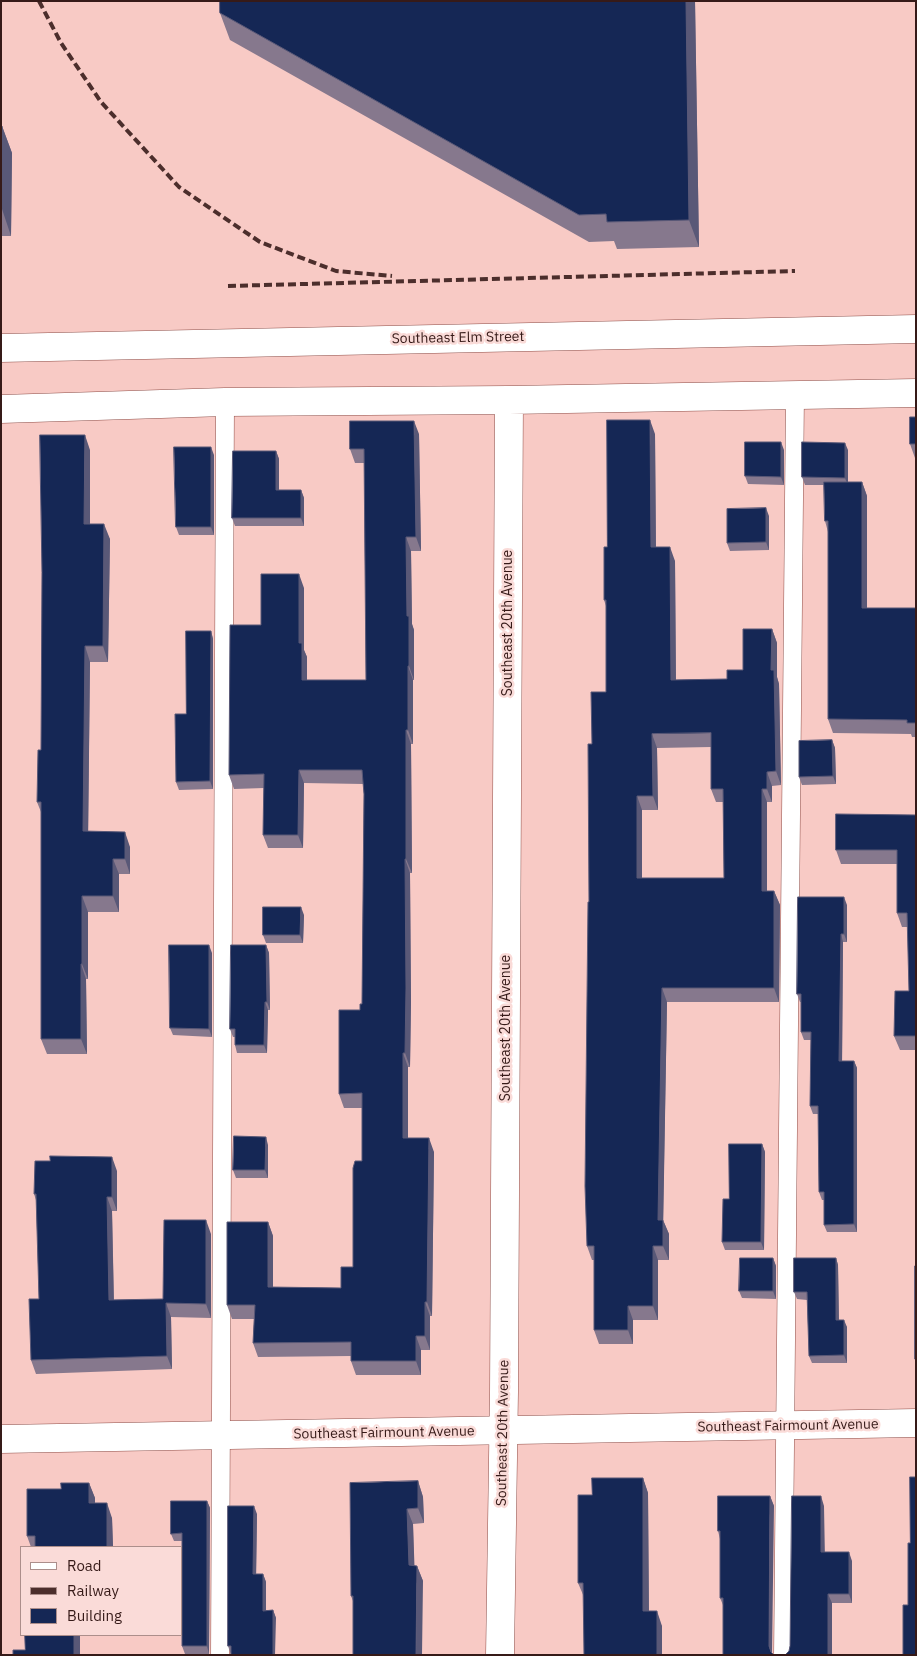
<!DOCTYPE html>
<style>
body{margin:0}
#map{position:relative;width:917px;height:1656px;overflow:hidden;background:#f8cac5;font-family:"IBM Plex Sans",sans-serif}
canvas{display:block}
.frame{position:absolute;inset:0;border:2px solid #361a18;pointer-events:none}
.legend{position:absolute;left:20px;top:1546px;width:162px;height:90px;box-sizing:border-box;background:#fadbd8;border:1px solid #ac8e8b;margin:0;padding:6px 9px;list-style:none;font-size:15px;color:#361a18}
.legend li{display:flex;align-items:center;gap:10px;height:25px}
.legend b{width:25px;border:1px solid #ac8e8b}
</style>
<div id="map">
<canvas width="917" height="1656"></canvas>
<div class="frame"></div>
<ul class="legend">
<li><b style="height:6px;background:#fff"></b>Road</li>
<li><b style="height:6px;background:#4c2e2c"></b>Railway</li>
<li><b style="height:14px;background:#152755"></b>Building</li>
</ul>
</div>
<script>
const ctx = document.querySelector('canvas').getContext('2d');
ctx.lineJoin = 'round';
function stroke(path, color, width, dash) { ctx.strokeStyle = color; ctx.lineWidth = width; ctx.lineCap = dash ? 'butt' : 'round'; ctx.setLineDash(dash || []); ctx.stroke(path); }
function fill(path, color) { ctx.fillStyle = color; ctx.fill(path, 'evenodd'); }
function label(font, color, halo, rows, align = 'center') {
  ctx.font = font + ' "IBM Plex Sans",sans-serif'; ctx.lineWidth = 5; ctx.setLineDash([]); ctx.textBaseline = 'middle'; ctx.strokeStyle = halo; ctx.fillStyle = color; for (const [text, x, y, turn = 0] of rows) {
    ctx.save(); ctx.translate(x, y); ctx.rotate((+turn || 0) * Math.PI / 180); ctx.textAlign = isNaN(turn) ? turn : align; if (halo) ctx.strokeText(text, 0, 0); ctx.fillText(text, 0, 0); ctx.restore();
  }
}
const lane = new Path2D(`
 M220 1655 225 402
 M783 1655 795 394`);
const street = new Path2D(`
 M1 409 225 402 509 400 916 393
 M1 1439 916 1423
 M500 1655 504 1392 509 400`);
const secondary = new Path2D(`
 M1 348 916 329`);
const rail = new Path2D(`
 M39 1 61 43 101 102 179 187 260 242 336 271 392 276
 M228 286 795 271`);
const wall = new Path2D(`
 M220 1H695L699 247 617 249 614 241 589 242 230 40 220 13Z
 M1 125 2 126 12 153 11 236H1Z
 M916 417V458H915L910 444Z
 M419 434 421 551H411L412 624 414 630V680H413V744H411L412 873H410L411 1002 410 1067H408V1138L434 1152 432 1316H430V1350H421V1375H356L351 1361V1356L258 1357 253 1343 254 1319H232L227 1305 268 1222 273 1236V1287L341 1288 353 1267 362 1161V1108H344L339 1094 362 1004 364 794 363 784 304 783 303 848H268L263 835 264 788 234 789 229 775 261 625 304 588V650L307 657V680H366L364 463H355L350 449Z
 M655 434 656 547 675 561 676 680 727 679 743 670 772 629 777 643V677L779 684 781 785 772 786V802H767V891H774L780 905 779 1002H667L663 1220 669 1234V1260H658V1320H633V1344H599L594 1330V1260H592L587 1246 589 902 592 744 606 692V606L604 600 607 547ZM711 747V789L716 802H723L724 878H642V810H658L657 748Z
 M90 450V524L110 539 108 662H90L88 831 130 847V874H119V912H88V979H86L87 1054H47L41 1039V812L37 802 41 750Z
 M784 450V485L748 484 745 476Z
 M848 450V482H862L867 496V608H916V737H912L911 734 833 733 828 719V532L825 521 824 485H805L802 477Z
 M276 451 279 459V490H301L304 498V526H235L232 518Z
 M214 455V535H179L176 527Z
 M769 516V550L730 551 727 543Z
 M211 631 213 639V789L179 790 176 782 186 714Z
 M832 740 835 748 836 784 802 785 799 777Z
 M916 815V1050H900L894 1036 909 991 908 927H902L897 913V864H841L836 850Z
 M847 905V942H843L842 1061H854L857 1068V1232H827L824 1225V1200H822L819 1192 818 1114H813L810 1106 811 1040H804L801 1032V1002H800L797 994Z
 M304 915 303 943H266L263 935Z
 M266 945 269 953 270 1010H268L267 1053H237L235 1045V1037H233L230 1029Z
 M212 953V1037L173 1035 170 1028Z
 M762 1144 765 1152 764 1250H725L722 1242 729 1199Z
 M268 1145V1178H236L233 1170Z
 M117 1171V1211H112L114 1300 163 1299 211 1234V1318L171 1317 172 1369 36 1374 31 1360 39 1299 36 1200 34 1194Z
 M773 1258 776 1266V1299L742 1298 739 1291Z
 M836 1258 838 1265 839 1320 847 1327V1363H812L809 1356 807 1300 797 1299 794 1292Z
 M643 1478 648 1493 649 1611 662 1626 584 1597 578 1583 592 1495Z
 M418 1481 423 1497 424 1523 413 1524 414 1566H417L423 1581 353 1601 351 1596Z
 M89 1483 95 1498V1503L112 1518 113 1547H31L27 1536 61 1489Z
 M770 1496 774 1506 723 1605 720 1598V1539L718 1531Z
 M207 1501 210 1508 209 1654H185L182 1646V1541H174L171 1534Z
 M824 1506V1552L852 1561V1603H832V1655L789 1651Z
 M257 1514 256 1574H263L266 1582V1610H273L276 1618 231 1655 228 1646Z`);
const shadedWall = new Path2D(`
 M686 1H695L699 247 689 220Z
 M2 126 12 153 11 236 2 209Z
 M650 420 655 434 656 561 651 547Z
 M414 421 419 434 421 551 416 537Z
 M85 435 90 450V539L84 524Z
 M781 442 784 450V485L781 477Z
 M845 443 848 450V486L845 478Z
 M211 447 214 455V535L211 527Z
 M276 451 279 459V498L276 490Z
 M862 482 867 496V622L862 608Z
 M301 490 304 498V526L301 518Z
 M766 508 769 516V550L766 542Z
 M104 524 110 539 108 662 103 646Z
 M406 537 411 551 412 624 414 630V680L409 666 407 616Z
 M670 547 675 561 676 694 671 680Z
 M299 574 304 588V650L307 657V694L302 680 299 643Z
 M772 629 777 643V677L779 684 781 785 776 771 771 670Z
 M211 631 213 639V789L210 781Z
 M85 646 90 662 88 846 83 831Z
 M408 666 413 680V744L408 730Z
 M406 730 411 744 412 873 406 859Z
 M652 734 657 748 658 810 653 796Z
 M832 740 835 748 836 784 833 776Z
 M299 770 304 783 303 848 298 835Z
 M767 772 772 786V802L767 789Z
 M762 789 767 802V905L762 891Z
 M637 796 642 810V892L637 878Z
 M125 832 130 847V874L125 859Z
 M113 859 119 874V912L113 896Z
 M405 859 410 873 411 1002 410 1067 405 1053Z
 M774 891 780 905 779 1002 774 988Z
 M82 896 88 912V979L82 964Z
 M844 897 847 905V942L844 934Z
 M301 907 304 915 303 943 300 935Z
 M841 934 843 942 842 1068 839 1061Z
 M209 945 212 953V1037L209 1029Z
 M266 945 269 953 270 1010 267 1002Z
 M81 964 86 979 87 1054 81 1039Z
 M662 988 667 1002 663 1234 658 1220Z
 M265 1002 268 1010 267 1053 264 1045Z
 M403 1053 408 1067V1152L403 1138Z
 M854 1061 857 1068V1232L854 1224Z
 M266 1137 268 1145V1178L265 1170Z
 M429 1138 434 1152 432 1316 427 1302Z
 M762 1144 765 1152 764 1250 761 1242Z
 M112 1157 117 1171V1211L112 1197Z
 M107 1197 112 1211 114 1313 109 1300Z
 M206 1220 211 1234V1318L206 1304Z
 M663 1220 669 1234V1260L663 1246Z
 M268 1222 273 1236V1301L268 1287Z
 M653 1246 658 1260V1320L653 1306Z
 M773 1258 776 1266V1299L773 1291Z
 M836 1258 838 1265 839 1328 836 1320Z
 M425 1302 430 1316V1350L425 1336Z
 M166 1303 171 1317 172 1369 167 1356Z
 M628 1306 633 1320V1344L628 1330Z
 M844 1320 847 1327V1363L844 1355Z
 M416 1336 421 1350V1375L416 1361Z
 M643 1478 648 1493 649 1626 643 1611Z
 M418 1481 423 1497 424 1523 418 1508Z
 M89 1483 95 1498V1518L89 1503Z
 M770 1496 774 1506 772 1655 769 1646Z
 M821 1496 824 1506 825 1561 821 1552Z
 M207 1501 210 1508 209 1654 207 1646Z
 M107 1503 112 1518 113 1547H107Z
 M254 1506 257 1514 256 1582 253 1574Z
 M407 1509 413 1524 415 1581 409 1565Z
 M849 1552 852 1561V1603L849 1594Z
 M417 1566 423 1581 422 1655H416Z
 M263 1574 266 1582V1618L263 1611Z
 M828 1594 832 1603V1655H828Z
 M273 1610 276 1618 275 1655H273Z
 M657 1611 662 1626V1655H657Z
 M74 1635H80V1655H74Z`);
const building = new Path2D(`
 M220 1H686L689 220 607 222 606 214 579 215 220 13Z
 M1 125 2 126V209H1Z
 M910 417H916V444H910Z
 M607 420H650L651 547H670L671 680 727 679V670H743V629H772L771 670H774L776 771 767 772V789H762V891H774V988H662L658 1220H663V1246H653V1306H628V1330H594V1246H587L585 1186 588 902H589L588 744H592L591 692H606V600H604V547H607ZM711 733V789H723L724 878H637V796H653L652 734Z
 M350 421H414L416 537H406L407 616H409V666H408V730H406V859H405L406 988 405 1053H403V1138H429L427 1302H425V1336H416V1361H351V1342L253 1343 255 1305H227V1222H268V1287L341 1288V1267H353V1168L355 1161H362V1093L339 1094V1010H360V1004H362L364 794 362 770H299L298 835H263L264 774 229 775 230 625H261V574H299V643H302V680H366L364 449H350Z
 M40 435H85L84 524H104L103 646H85L83 831 125 832V859H113V896H82V964H81V1039H41V802H37L38 750H41L42 573Z
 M745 442H781V477L745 476Z
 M802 442 845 443V478L802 477Z
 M174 447H211V527H176Z
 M233 451H276V490H301V518H232Z
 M824 482H862V608H916V723H907V720L828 719V521H825Z
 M766 508V542L727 543V509Z
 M186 631H211L210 781 176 782 175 714H186Z
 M832 740 833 776 799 777V741Z
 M836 814 916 815V1036H894L895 991H909L907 913H897V850H836Z
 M798 897H844V934H841L839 1061H854V1224L824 1225V1192H819L818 1106H810L811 1032H801V994H797Z
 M263 907H301L300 935H263Z
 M169 945H209V1029L170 1028Z
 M231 945H266L267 1002H265L264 1045H235V1029H230Z
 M234 1136 266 1137 265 1170H233Z
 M729 1144H762L761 1242H722L723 1199H729Z
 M50 1156 112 1157V1197H107L109 1300 163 1299 164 1220H206V1304L166 1303 167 1356 31 1360 29 1299H39L36 1194H34L35 1161H50Z
 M740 1258H773V1291H739Z
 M794 1258H836V1320H844V1355L809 1356 807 1292H794Z
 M915 1266H916V1359H915Z
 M910 1477H916V1655H903V1605H908V1543H910Z
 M592 1478H643V1611H657V1655H584L583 1583H578V1495H592Z
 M418 1481V1508L407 1509 409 1565 417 1566 416 1655H353V1596H351L350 1483Z
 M61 1483H89V1503H107V1547H35V1536H27V1489H61Z
 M718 1496H770L769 1646 771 1652 774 1655H723V1598H720V1531H718Z
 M792 1496H821V1552H849V1594H828V1655H785L789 1651 790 1646Z
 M171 1501H207V1646H182V1533L171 1534Z
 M228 1506H254L253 1574H263V1611L273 1610V1655H231V1646H228Z
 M25 1635H74V1655H13V1650H25Z`);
const streetNames = [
 ["Southeast Elm Street",458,338,-1],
 ["Southeast 20th Avenue",508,623,-90],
 ["Southeast 20th Avenue",506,1028,-90],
 ["Southeast Fairmount Avenue",788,1426,-1],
 ["Southeast Fairmount Avenue",384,1433,-1],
 ["Southeast 20th Avenue",503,1433,-89]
];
stroke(lane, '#8f4f49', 19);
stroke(street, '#8f4f49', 29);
stroke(secondary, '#8f4f49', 29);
stroke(lane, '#fff', 18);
stroke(street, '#fff', 28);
stroke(secondary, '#fff', 28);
stroke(rail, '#4c2e2c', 4, [8, 4]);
fill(wall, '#86788d');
fill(shadedWall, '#595877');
fill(building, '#152755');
stroke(building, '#595877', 1);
label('14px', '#361a18', '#fadbd8', streetNames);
</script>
